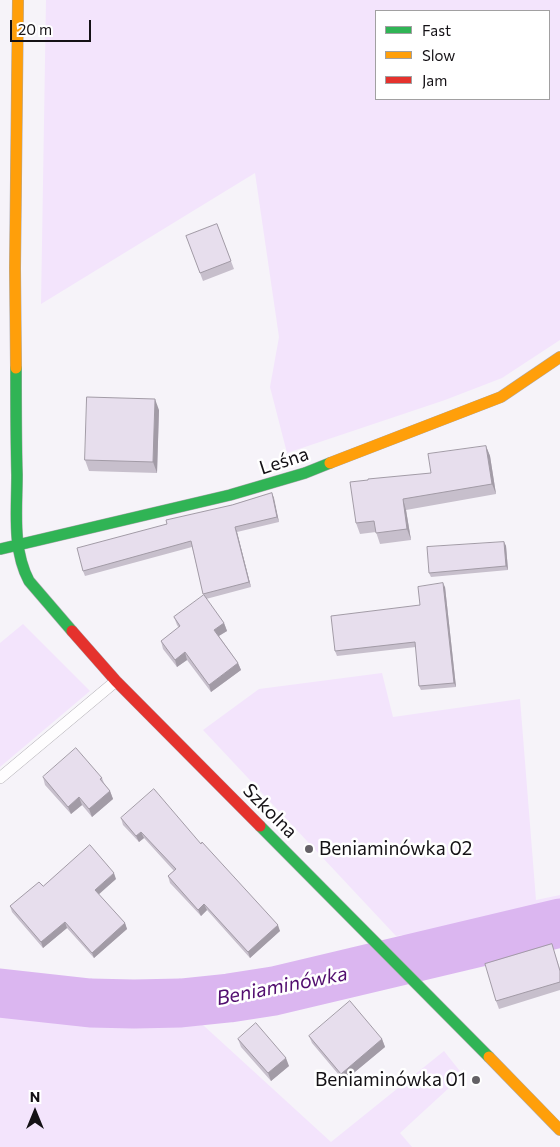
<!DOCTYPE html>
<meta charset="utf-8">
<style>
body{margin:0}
#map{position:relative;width:560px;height:1147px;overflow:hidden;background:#f6f3f9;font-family:Commissioner,sans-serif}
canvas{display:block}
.legend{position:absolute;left:375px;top:10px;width:175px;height:90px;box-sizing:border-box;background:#fff;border:1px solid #a1a0a1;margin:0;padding:6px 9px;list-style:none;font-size:15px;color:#141115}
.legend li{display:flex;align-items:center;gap:10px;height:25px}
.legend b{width:25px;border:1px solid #a1a0a1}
.north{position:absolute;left:10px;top:1087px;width:50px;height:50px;-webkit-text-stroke:4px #fff;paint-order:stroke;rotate:0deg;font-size:14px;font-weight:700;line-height:20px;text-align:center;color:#141115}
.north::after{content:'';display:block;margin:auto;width:18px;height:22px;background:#141115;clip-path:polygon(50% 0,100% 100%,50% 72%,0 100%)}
.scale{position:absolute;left:10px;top:20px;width:81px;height:22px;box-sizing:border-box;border:2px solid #141115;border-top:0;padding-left:6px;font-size:15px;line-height:18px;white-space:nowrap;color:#141115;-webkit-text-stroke:4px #fff;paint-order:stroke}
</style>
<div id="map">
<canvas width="560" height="1147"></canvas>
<ul class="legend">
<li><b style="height:6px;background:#30b455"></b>Fast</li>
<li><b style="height:6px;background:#ff9f0a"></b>Slow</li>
<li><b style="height:6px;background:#e5322d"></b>Jam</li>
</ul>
<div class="north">N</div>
<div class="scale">20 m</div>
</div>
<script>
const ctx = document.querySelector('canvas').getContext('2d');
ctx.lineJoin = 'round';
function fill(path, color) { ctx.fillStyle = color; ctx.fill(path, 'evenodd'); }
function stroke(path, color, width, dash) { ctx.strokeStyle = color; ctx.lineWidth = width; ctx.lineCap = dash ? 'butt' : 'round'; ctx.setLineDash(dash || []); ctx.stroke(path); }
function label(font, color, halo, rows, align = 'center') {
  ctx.font = font + ' Commissioner,sans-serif'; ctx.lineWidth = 5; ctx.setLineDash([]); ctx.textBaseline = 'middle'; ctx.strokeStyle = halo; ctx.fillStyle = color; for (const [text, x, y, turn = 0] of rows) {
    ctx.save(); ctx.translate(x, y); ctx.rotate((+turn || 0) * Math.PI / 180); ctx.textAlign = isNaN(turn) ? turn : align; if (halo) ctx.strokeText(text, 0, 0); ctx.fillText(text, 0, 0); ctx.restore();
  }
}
const green = new Path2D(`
 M46 0H560V340L502 378 445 400 287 453 270 387 279 337 255 173 41 304ZM376 11H549V99H376Z
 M23 624 90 691 0 767V643Z
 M382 673 393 717 520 699 536 900 560 895V941L434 970 402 935 396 936 203 730 259 689Z
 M0 1011 68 1018 140 1021 203 1025 331 1142 444 1051 463 1075 400 1133 412 1147H0Z`);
const river = new Path2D(`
 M0 993 90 1003 134 1004 181 1003 229 998 274 991 560 923`);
const lane = new Path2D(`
 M0 778 116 681`);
const fast = new Path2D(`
 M16 368C16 404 16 440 17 475 17 510 12 549 29 581L72 631
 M1 549 230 495 305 473 330 463
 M260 826 489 1057`);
const slow = new Path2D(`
 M16 368 15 268 18 0
 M330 463 501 397 560 357
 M489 1057 560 1130`);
const jam = new Path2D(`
 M72 631 116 681 260 826`);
const wall = new Path2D(`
 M217 224 234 269 203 281 186 236Z
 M159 410 157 473 89 471 85 460Z
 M486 446 490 456 496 494 406 510 411 540 380 544 376 532 360 534 356 523 431 473Z
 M272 493 279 522 237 532 251 587 206 599 224 623 227 631 219 636 238 663 241 670 211 692 187 660 177 667 163 649 161 641 179 628 177 625 174 617 204 596 192 547 85 576 83 571 167 524Z
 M504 542 506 546 508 570 431 577 429 573Z
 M445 587 456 687 421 690 419 686 416 647 337 656 335 651 420 605Z
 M43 777 102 778 104 783 110 791 113 799 92 817 82 805 71 814 45 785Z
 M121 818 201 844 280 931 250 958 207 910 201 916 170 883 168 876 174 871 144 838 139 842 123 825Z
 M116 879 98 894 125 923 127 929 94 958 67 928 43 948 12 912 10 906Z
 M554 951 560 969V990L499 1009 496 1001Z
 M309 1036 382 1039 385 1047 344 1081 312 1043Z
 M238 1039 289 1066 271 1081 241 1047Z`);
const shadedWall = new Path2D(`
 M155 399 159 410 157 473 153 462Z
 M486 446 490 456 496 494 492 484Z
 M272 493 274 498 279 522 277 517Z
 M403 499 406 510 411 540 407 529Z
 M235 527 237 532 251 587 249 582Z
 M504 542 506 546 508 570 506 566Z
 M443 583 445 587 456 687 454 683Z
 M224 623 227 631 217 637 214 630Z
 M185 652 187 660 177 667 175 660Z
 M238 663 241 670 211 692 209 685Z
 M110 791 113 799 92 817 89 809Z
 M79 797 82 805 71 814 68 807Z
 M141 832 144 838 139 842 136 836Z
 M114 873 116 879 97 896 95 890Z
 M204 904 207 910 201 916 198 910Z
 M65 922 67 928 43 948 41 942Z
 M125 923 127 929 94 958 92 953Z
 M278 925 280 931 250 958 248 952Z
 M382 1039 385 1047 344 1081 341 1074Z
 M286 1058 289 1066 271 1081 268 1073Z`);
const building = new Path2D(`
 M217 224 231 261 200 273 186 236Z
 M87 397 155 399 153 462 85 460Z
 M486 446 492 484 403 499 407 529 376 533 374 521 356 523 350 482 368 480V479L431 473 428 454Z
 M272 493 277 517 235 527 249 582 203 594 191 541 83 571 77 548 167 524 166 520 232 505Z
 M504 542 506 566 429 573 427 547Z
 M443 583 454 683 419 686 415 642 335 651 331 616 420 605 418 587Z
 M204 595 224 623 214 630 238 663 209 685 185 652 175 660 161 641 180 626 174 617Z
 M76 748 102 778 100 779 110 791 89 809 79 797 68 807 43 777Z
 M154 789 201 844 202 842 278 925 248 952 204 904 198 910 168 876 176 869 141 832 136 836 121 818Z
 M90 845 114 873 95 890 125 923 92 953 65 922 41 942 10 906 39 882 43 886Z
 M552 944 560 971V982L496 1001 485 964Z
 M350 1001 382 1039 341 1074 309 1036Z
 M256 1023 286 1058 268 1073 238 1039Z`);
const markers = [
 [309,849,5,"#636065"],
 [476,1080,5,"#636065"]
];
const streetNames = [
 ["Leśna",284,461,-18],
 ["Szkolna",270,811,45]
];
const poiNames = [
 ["Beniaminówka 02",319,849],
 ["Beniaminówka 01",466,1080,"right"]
];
const waterNames = [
 ["Beniaminówka",282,986,-11]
];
fill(green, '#f3e4fc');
stroke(river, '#dbb6f0', 49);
stroke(lane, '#aba9ae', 12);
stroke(fast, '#aba9ae', 12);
stroke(slow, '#aba9ae', 12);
stroke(jam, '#aba9ae', 12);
stroke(lane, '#fefdfe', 11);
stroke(fast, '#30b455', 11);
stroke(slow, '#ff9f0a', 11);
stroke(jam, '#e5322d', 11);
fill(wall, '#c7bfcc');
fill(shadedWall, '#a29ba6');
fill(building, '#e7deed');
stroke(building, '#a29ba6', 1);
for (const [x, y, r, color] of markers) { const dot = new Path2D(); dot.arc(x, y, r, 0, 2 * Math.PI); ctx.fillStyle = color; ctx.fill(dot); stroke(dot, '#fff', 2); }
label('19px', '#141115', '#fff', streetNames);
label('19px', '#141115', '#fff', poiNames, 'left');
label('italic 20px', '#520e6f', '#fff', waterNames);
</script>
